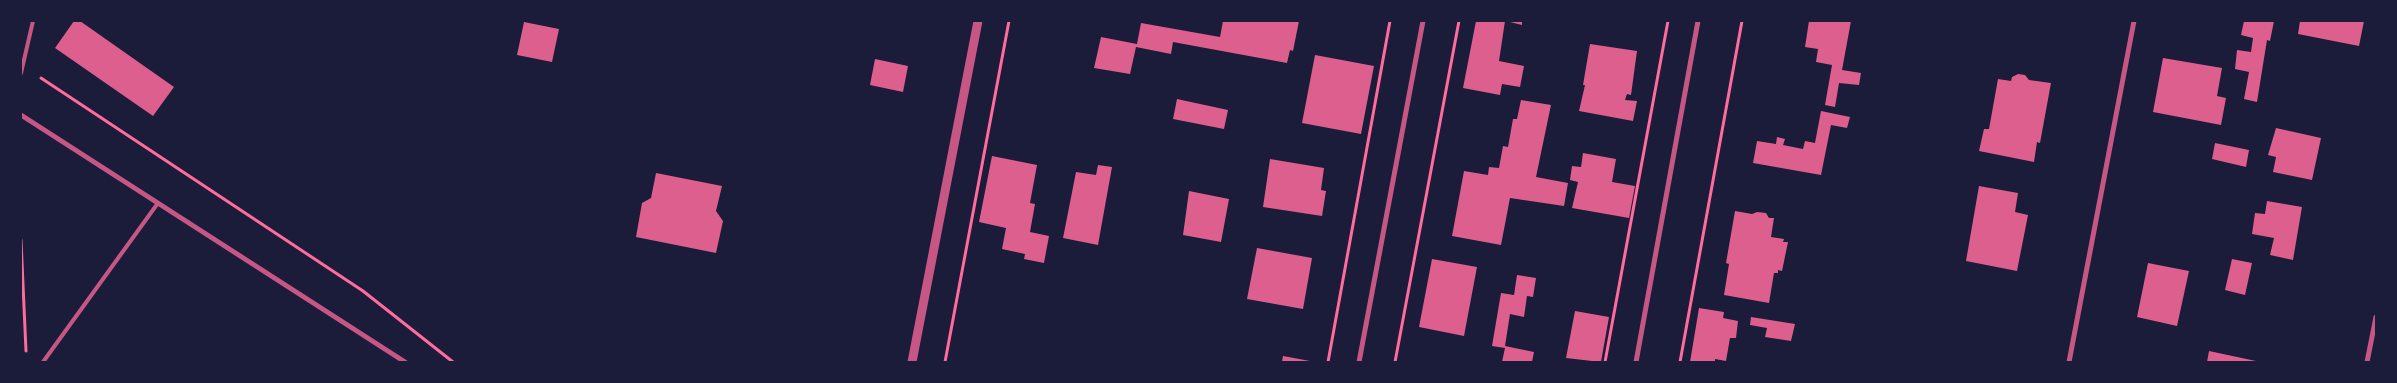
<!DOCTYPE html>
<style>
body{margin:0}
#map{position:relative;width:2397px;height:383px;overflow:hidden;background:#1b1b3a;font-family:Lato,sans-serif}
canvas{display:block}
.frame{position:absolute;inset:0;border:22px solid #1b1b3a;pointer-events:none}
</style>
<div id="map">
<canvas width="2397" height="383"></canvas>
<div class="frame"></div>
</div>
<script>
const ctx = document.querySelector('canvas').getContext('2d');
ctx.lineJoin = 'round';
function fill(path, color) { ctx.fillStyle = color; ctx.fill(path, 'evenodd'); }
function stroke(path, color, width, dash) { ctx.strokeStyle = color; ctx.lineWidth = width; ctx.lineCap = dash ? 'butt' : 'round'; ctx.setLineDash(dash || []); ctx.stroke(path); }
const building = new Path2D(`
 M74 21H80L174 87 153 116 55 48Z
 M1223 21H1299L1293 51 1290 50 1287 63 1173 42 1171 54 1136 47 1130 74 1094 68 1101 37 1137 44 1141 23 1220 37Z
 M1476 21H1505L1499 61 1524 66 1520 87 1502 84 1500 95 1463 88Z
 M1506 21H1522V25Z
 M1809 21H1851L1842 70 1861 73 1859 85 1839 83 1835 107 1825 105 1832 65 1816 62 1818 49 1805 47Z
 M2244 21H2274L2270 41 2267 40 2257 102 2244 99 2249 72 2235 69 2237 50 2251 52 2253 38 2241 35Z
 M2300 21H2364L2359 46 2298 34Z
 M524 22 559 29 552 62 517 55Z
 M1590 44 1637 51 1631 95 1627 94 1625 100 1637 101 1633 121 1579 111 1585 85H1583Z
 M1315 55 1374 66 1361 134 1302 123Z
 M2163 58 2222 68 2217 96 2226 98 2221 125 2153 112Z
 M875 59 908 66 903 92 870 85Z
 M2018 74 2025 75 2029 80 2051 83 2040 143 2037 142 2034 162 1979 151 1984 129H1989L1998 79 2011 81 2012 77Z
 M1177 99 1228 110 1224 129 1173 119Z
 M1521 100 1551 105 1536 177 1568 183 1564 206 1510 198 1501 245 1452 236 1464 171 1488 175 1489 167 1499 168 1503 146 1508 147 1513 119H1517Z
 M1821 111 1850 117 1847 128 1831 125 1821 175 1753 163 1757 141 1776 144 1777 137 1785 139 1783 145 1803 149 1805 141 1815 143Z
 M2276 128 2321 138 2312 180 2273 172 2276 157 2268 155Z
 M2215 143 2249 150 2246 167 2212 159Z
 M1583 153 1616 159 1612 182 1635 186 1629 218 1572 208 1578 182 1570 180 1572 166 1581 167Z
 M992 156 1037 165 1030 203 1035 204 1030 232 1049 236 1044 263 1024 259 1025 254 1002 249 1006 228 979 222Z
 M1270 159 1324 168 1321 190 1326 191 1322 216 1263 207Z
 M1098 165 1112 167 1098 245 1063 238 1076 172 1096 175Z
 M656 173 722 186 716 211 723 221 716 253 636 237 642 203 651 198Z
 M1979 186 2018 193 2015 212 2028 215 2017 271 1966 261Z
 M1189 191 1229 199 1221 242 1183 235Z
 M2267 201 2302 207 2293 260 2270 255 2274 238 2252 234 2255 213 2265 214Z
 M1735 211 1752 214 1757 212 1766 213 1769 218H1774L1771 237 1784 239 1783 242H1788L1782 271 1778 270V273H1774L1769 303 1724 295 1729 264 1726 263Z
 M1257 248 1312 258 1303 309 1247 299Z
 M1432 259 1477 267 1464 336 1419 327Z
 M2232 259 2252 263 2245 295 2225 290Z
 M2148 263 2189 271 2177 326 2137 317Z
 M1517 275 1536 278 1533 297 1527 296 1524 317 1510 314 1505 346 1534 352 1532 362H1502L1505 348 1492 346 1501 293 1514 295Z
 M1699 308 1724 312 1723 318 1738 321 1736 338H1730L1726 361 1715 359V362H1690Z
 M1575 311 1609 317 1601 362 1566 358Z
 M1751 317 1795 324 1791 341 1765 337 1767 328 1750 325Z
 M2209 351 2256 361V362H2207Z
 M1283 356 1310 361V362H1282Z`);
const path = new Path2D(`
 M41 78 363 291 453 362
 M21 240 26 351
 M945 362 1009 21
 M1328 362 1390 21
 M1395 362 1459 21
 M1605 362 1668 21
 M1680 362 1742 21`);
const service = new Path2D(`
 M21 73 33 21
 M43 362 158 203`);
const minor = new Path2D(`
 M21 115 405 362
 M1359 362 1423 21
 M1636 362 1698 21
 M2069 362 2134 21
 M2367 362 2376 317`);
const tertiary = new Path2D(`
 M912 362 978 21`);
fill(building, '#dd5f8e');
stroke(path, '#ff6b9d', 3);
stroke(service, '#c65784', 4);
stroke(minor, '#c65784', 5);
stroke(tertiary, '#c65784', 9);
</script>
